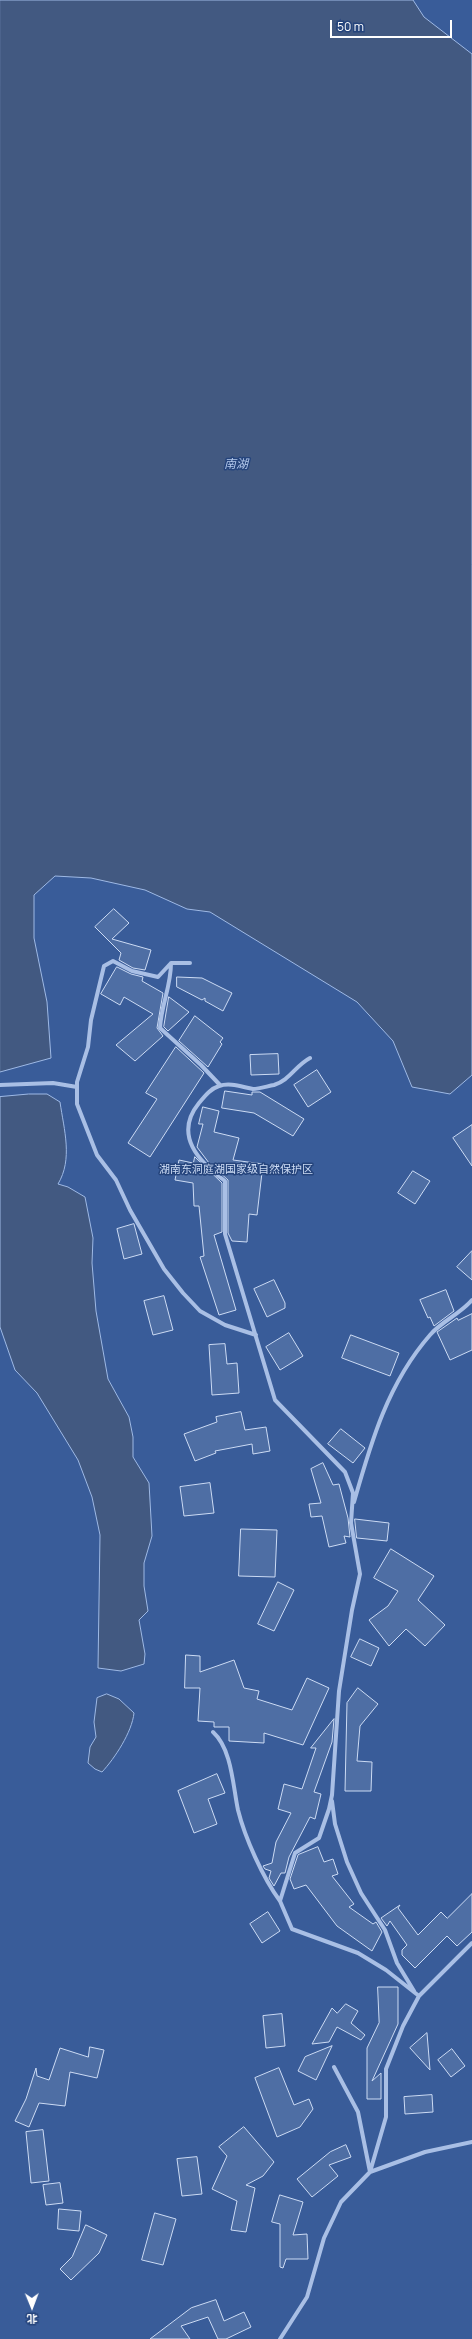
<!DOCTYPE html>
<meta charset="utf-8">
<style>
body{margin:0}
#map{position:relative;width:472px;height:2339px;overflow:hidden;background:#25447c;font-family:Manrope,"Noto Sans SC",sans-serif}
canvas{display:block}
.north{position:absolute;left:12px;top:2287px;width:40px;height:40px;-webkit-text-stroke:3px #25447c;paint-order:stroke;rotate:179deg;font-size:11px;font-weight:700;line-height:16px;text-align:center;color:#fff}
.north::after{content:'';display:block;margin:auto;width:14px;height:18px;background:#fff;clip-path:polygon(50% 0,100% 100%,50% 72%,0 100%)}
.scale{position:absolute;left:330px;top:20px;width:122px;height:18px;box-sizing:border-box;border:2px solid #fff;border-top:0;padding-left:5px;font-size:12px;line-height:14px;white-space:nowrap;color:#fff;-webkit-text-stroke:3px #25447c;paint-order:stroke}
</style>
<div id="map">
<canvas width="472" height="2339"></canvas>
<div class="north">北</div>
<div class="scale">50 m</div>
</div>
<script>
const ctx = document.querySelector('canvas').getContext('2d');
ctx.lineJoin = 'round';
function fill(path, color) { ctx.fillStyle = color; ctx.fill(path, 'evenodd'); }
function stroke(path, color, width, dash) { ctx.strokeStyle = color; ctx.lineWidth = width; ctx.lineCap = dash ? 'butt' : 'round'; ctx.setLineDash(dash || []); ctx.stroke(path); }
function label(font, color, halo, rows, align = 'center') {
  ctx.font = font + ' Manrope,"Noto Sans SC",sans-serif'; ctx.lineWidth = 3; ctx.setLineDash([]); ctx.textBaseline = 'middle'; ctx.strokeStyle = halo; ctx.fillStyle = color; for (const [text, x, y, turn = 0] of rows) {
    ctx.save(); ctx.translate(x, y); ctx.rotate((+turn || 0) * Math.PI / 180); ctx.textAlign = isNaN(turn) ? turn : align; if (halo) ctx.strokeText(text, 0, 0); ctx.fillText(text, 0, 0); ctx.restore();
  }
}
const green = new Path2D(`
 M0 0H472V2339H0Z`);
const water = new Path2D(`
 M0 0H413L424 17 472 54V1075L450 1094 412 1087 393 1041 357 1002 210 912 187 909 145 890 91 878 55 876 34 895V938L47 1002 51 1058 0 1072Z
 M29 1094H47L60 1102C64 1130 73 1159 58 1184L68 1187 85 1197 93 1238 92 1263 96 1311 108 1379 129 1417 133 1437V1457L149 1483 152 1536 144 1563V1586L148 1611 139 1620 145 1654 144 1664 121 1671 98 1668 100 1535 92 1497 78 1460 37 1393 15 1370 0 1327V1097Z
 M107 1694 119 1699 134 1713C132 1732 115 1758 102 1772L95 1769 88 1763 90 1747 96 1737 94 1722 97 1698Z`);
const building = new Path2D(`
 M114 909 129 923 112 939 151 950 145 970 133 968 119 960 121 953 95 927Z
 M117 967 131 974 143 977 142 981 163 993 157 1028 163 1036 135 1061 116 1045 153 1014 124 997 120 1005 101 994Z
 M177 977 202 978 232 993 223 1011 205 1001V998L202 1000 177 987Z
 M169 997 189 1012 168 1031 164 1027Z
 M195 1016 223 1038 220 1042 222 1044 208 1067 179 1041Z
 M176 1047 204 1073 150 1157 128 1143 157 1099 146 1093Z
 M278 1054 279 1074 251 1075 250 1055Z
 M317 1070 331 1092 308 1107 294 1085Z
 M225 1091 252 1095V1092H260L304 1119 293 1136 254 1113 222 1108Z
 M203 1107 219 1111 214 1132 239 1138 233 1160 263 1164 257 1215 249 1214 247 1242 232 1241 228 1233V1180L209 1163 197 1147 203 1124H199Z
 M472 1125V1166L453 1138Z
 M195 1157 222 1183V1232L214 1235 236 1310 219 1315 200 1257 204 1256 199 1206H194L193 1183 175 1180 179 1160 193 1163Z
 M413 1171 430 1181 415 1204 398 1193Z
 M134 1224 142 1254 124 1259 117 1229Z
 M472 1251V1280L457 1267Z
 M274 1280 285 1303V1308L267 1317 254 1289Z
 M446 1290 454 1311 434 1326 430 1317 428 1318 420 1300Z
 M164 1296 173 1330 153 1335 144 1301Z
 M472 1314V1350L450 1360 437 1332 457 1318 458 1320Z
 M289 1333 303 1356 280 1370 266 1347Z
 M351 1335 399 1353 390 1376 342 1358Z
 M225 1344 227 1364 237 1363 239 1393 212 1395 209 1345Z
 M241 1412 245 1430 266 1427 270 1451 253 1454 252 1444 215 1451 216 1453 195 1461 184 1434 217 1422 216 1417Z
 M341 1429 365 1448 353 1463 328 1444Z
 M323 1463 333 1485 339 1484 348 1518 350 1537 344 1536 346 1543 329 1547 322 1516 311 1517 309 1504 321 1503 311 1469Z
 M210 1483 214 1513 184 1516 180 1487Z
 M355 1519 389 1523 387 1541 357 1538Z
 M241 1529 277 1530 275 1577 239 1576Z
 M391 1549 434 1576 418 1600 445 1625 425 1646 406 1629 389 1646 369 1620 388 1606 398 1591 374 1578Z
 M278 1582 294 1590 274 1631 258 1624Z
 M360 1639 379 1648 371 1666 351 1657Z
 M186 1655 200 1656V1672L234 1660 244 1688 259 1691 257 1699 292 1710 307 1678 329 1688 303 1745 264 1733V1743L229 1741V1727H214V1722L198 1721 200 1688H185Z
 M358 1688 378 1704 360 1726 357 1761 372 1762 371 1791H345L347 1703Z
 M334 1719 332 1742 314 1792 321 1794 315 1819 310 1817 289 1857 285 1873H281L274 1886 269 1878 271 1871 265 1869 263 1866 272 1863 276 1842 291 1813 278 1809 284 1784 302 1789 316 1748H311Z
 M217 1774 225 1793 208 1799 217 1824 194 1833 178 1791Z
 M318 1847 324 1862 333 1859 338 1874 332 1876 354 1904 349 1907 373 1924 376 1922 382 1932 372 1951 337 1926 306 1885 294 1889 290 1879 298 1855Z
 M472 1894V1932L457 1946 447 1936 415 1968 402 1955V1950L407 1945 390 1921 387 1926 381 1918 400 1905 398 1908 418 1935 441 1912 447 1918Z
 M268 1912 280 1931 262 1943 250 1924Z
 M378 1987H398V2024L372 2081 381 2073V2099H367V2048L379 2023Z
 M346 2004 358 2011 351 2023 365 2035 361 2040 337 2027 329 2042 312 2044 332 2008 337 2013Z
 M282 2014 285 2046 266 2048 263 2016Z
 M427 2033 430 2070 410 2048Z
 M332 2046 316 2080 298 2071 305 2057Z
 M90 2047 104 2050 97 2078 70 2072 65 2106 39 2103 29 2127 15 2121 26 2099 36 2068 37 2076 49 2080 60 2048 88 2057Z
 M452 2049 465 2066 451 2077 438 2060Z
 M279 2068 294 2105 309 2099 313 2109 300 2127 277 2137 255 2078Z
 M432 2095 433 2112 405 2114 404 2097Z
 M244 2127 274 2162 263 2176 246 2185 255 2188 246 2232 231 2230 237 2201 212 2189 227 2156 219 2147Z
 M43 2130 49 2181 31 2183 26 2132Z
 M346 2145 351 2157 329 2165 338 2176 312 2197 297 2179 330 2152Z
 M197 2157 202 2194 182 2196 177 2159Z
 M60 2183 63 2203 46 2205 43 2185Z
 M280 2195 303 2202 293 2235 307 2234 308 2259H286L283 2268 280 2267V2224L272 2222Z
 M59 2209 81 2211 79 2231 58 2229Z
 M155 2213 176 2219 163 2265 142 2260Z
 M86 2225 107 2235 99 2253 71 2280 60 2269 72 2257Z
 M216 2300 224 2321 244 2312 251 2327 226 2339H218L208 2317 181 2326 190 2339H150L191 2308Z`);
const minor = new Path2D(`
 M171 963C171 987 161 1005 160 1028L201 1065 220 1085
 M190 963H171L158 977 132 971 113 961 104 966 91 1020 88 1047 77 1082V1104L97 1155 116 1180 130 1210 164 1269 183 1293 200 1311 225 1325 256 1335
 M310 1058C295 1066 290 1080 274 1085 268 1086 259 1089 253 1089 242 1087 230 1082 219 1086 210 1089 205 1096 199 1103 173 1135 199 1162 225 1181V1234L275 1400 345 1472 353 1493 351 1523 360 1574 352 1610 339 1691 332 1795 329 1809 319 1838 295 1853 280 1901 292 1929 358 1953 386 1970 419 1996
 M0 1085 53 1083 77 1087
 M354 1502C371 1442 388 1383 430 1335 442 1321 460 1314 472 1300
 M213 1732C232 1749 233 1787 238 1810 245 1838 263 1878 280 1901
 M332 1801 335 1824 347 1862 361 1893 385 1930 397 1963 414 1991
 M334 2067 358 2112 370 2172
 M370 2172 386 2117V2069L403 2026 419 1996 472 1943
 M280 2339 307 2297 324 2238 341 2202 370 2172 425 2152 472 2142`);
const parkNames = [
 ["湖南东洞庭湖国家级自然保护区",236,1170]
];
const waterNames = [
 ["南湖",236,465]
];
fill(green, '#395c99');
fill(water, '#425981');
stroke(water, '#9eb9e5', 1);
fill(building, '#4e6ea4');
stroke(building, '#ccdbf4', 1);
stroke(minor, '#a9bfe5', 4);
label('11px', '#ccdbf4', '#25447c', parkNames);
label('italic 12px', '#b5caec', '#25447c', waterNames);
</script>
